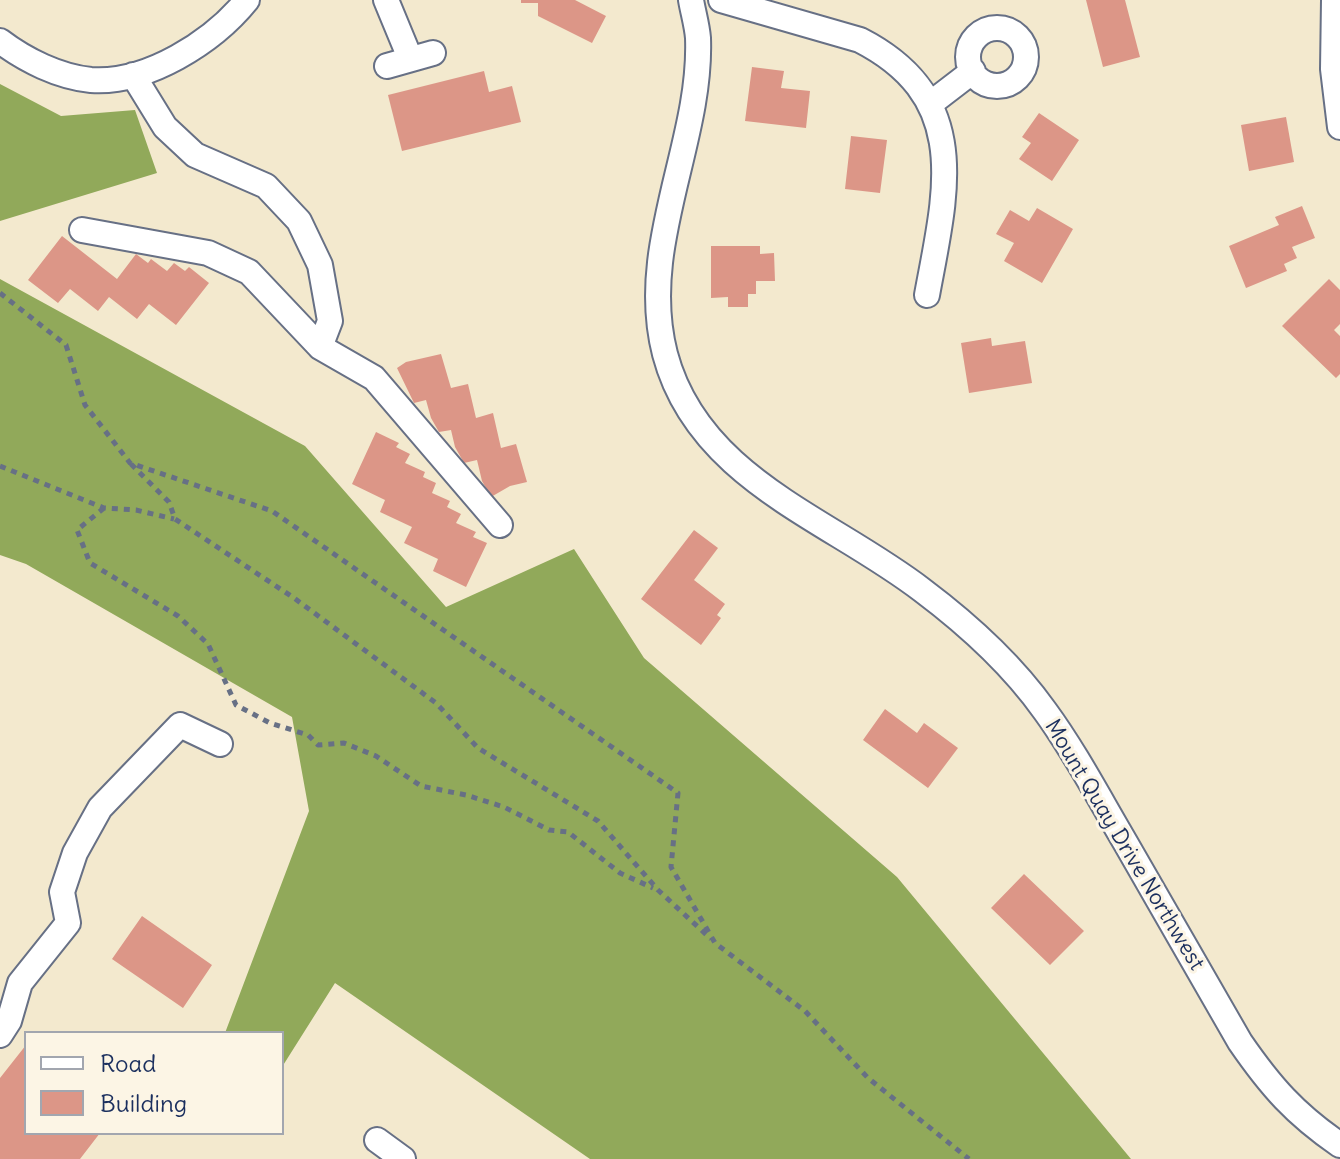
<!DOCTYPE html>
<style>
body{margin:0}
#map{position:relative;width:1340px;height:1159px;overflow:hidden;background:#f3e9ce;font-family:Delius,sans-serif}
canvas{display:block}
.legend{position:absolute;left:24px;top:1031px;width:260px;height:104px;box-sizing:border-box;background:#fcf5e5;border:2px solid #a2a6af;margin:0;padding:10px 14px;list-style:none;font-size:24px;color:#1b2f5e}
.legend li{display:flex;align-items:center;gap:16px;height:40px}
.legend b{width:40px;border:2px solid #a2a6af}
</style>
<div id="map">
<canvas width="1340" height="1159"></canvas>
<ul class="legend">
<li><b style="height:10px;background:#fff"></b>Road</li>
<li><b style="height:22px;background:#dc9687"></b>Building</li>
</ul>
</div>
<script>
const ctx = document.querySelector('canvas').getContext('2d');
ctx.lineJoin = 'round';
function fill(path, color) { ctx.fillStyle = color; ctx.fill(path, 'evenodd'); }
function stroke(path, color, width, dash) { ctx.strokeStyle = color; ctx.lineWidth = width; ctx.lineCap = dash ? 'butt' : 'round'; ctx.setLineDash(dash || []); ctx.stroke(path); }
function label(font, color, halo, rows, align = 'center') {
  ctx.font = font + ' Delius,sans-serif'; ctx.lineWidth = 6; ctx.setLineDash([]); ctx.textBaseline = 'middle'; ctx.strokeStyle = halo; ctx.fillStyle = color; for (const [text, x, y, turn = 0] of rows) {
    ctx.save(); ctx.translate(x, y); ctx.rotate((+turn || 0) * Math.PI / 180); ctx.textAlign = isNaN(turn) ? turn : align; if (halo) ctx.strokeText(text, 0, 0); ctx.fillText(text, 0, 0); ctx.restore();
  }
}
const forest = new Path2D(`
 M0 84 61 116 135 110 157 173 0 221Z
 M0 279 305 446 446 607 574 549 644 658 897 877 1131 1159H590L335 983 282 1067V1033H225L309 811 292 717 26 564 0 555Z`);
const building = new Path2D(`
 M521 0H575L606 16 592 43 538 16V3H521Z
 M1086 0H1125L1140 57 1103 67Z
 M752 67 784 71 781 88 810 91 806 128 745 121Z
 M484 71 489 92 512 86 521 122 402 151 388 95Z
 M1039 113 1079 140 1052 181 1019 159 1031 143 1022 137Z
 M1286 117 1294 162 1249 171 1241 125Z
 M851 136 887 140 880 193 845 189Z
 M1302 206 1315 238 1292 247 1297 258 1284 264 1287 271 1246 288 1229 246 1279 225 1275 217Z
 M1037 208 1073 229 1042 283 1004 261 1014 243 996 234 1010 210 1029 221Z
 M62 236 117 279 136 254 148 263 151 259 167 271 174 263 185 271 189 267 209 283 176 325 149 304 137 319 109 297 98 311 70 289 58 303 28 280Z
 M711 246H760V254L774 253 775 281H756V294H748V307H728V297L711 298Z
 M1329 279 1340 290V324L1334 330 1340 336V374L1336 378 1282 326Z
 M991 338 992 346 1025 341 1032 383 969 393 961 343Z
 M441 354 451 388 468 384 476 418 493 413 501 448 516 444 527 482 510 486 491 497 482 481 477 460 464 463 455 447 451 430 439 432 431 418 426 400 414 403 397 368 406 362Z
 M376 432 399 443 396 447 410 454 405 463 425 472 423 477 436 483 432 493 450 501 447 507 461 514 456 523 476 532 473 537 487 543 466 587 433 571 438 559 404 543 412 527 380 512 385 500 352 484Z
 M694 530 718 548 694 580 725 604 717 615 721 618 701 645 641 599Z
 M885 709 917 733 924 723 958 748 928 788 863 740Z
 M1024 874 1084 931 1050 965 991 908Z
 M142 916 212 965 183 1008 112 959Z
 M26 1045V1133H100L80 1159H0V1078Z`);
const path = new Path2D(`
 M0 293 66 345 85 405 130 463 272 511 678 793 671 867 715 943 805 1011 868 1078 969 1159
 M131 464 169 502 175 519 294 598 436 703 478 748 598 821 658 890 711 939
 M0 466 104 508 136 510 174 519
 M104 508 77 530 90 563 178 616 208 644 236 705 270 723 308 735 318 745 344 743 376 756 421 786 466 795 504 807 549 830 568 832 620 873 653 888`);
const minor = new Path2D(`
 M386 0 410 58
 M691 0C693 12 697 25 698 38 702 143 637 246 665 354 698 479 830 519 922 590 966 623 1013 666 1045 711 1075 752 1099 798 1125 842 1163 909 1202 975 1240 1042 1271 1087 1295 1114 1340 1145
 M721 0 860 40C973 98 946 192 927 295
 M1334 0 1333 69 1340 127
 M968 57a29 29 0 1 1 58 0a29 29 0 1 1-58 0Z
 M0 41C25 60 59 77 91 80 147 84 213 42 247 0
 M387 66 433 53
 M133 75 165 127 195 155 266 186 299 221 320 265 330 321 320 347
 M930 104 973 71
 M82 230 208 253 249 272 320 347 374 378 500 525
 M0 1035 9 1021 20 983 68 923 62 892 75 853 100 808 180 725 220 744
 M377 1140 403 1159`);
const streetNames = [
 ["Mount Quay Drive Northwest",1124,845,59]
];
fill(forest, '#91a95a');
fill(building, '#dc9687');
stroke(minor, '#677085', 28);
stroke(path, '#677085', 5, [6, 6]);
stroke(minor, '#fff', 24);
label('22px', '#1b2f5e', '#fcf5e5', streetNames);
</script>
